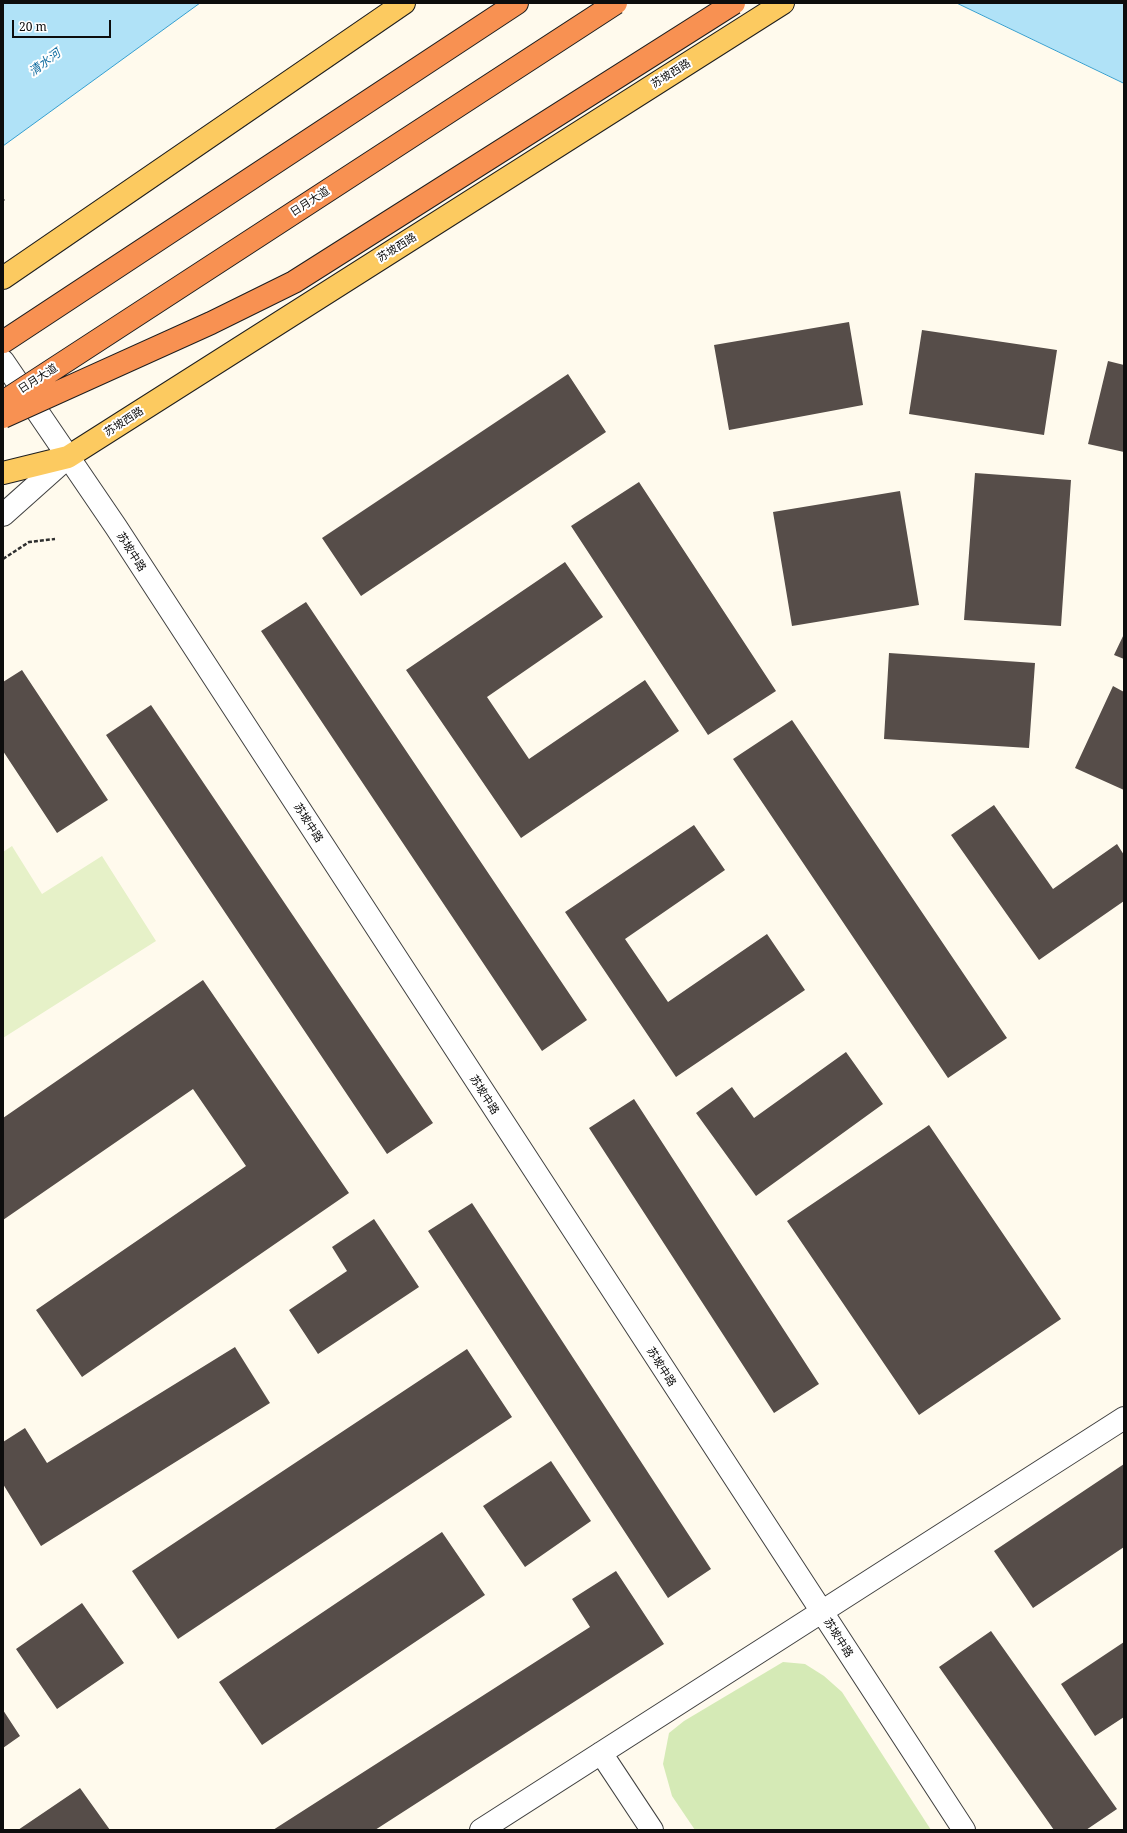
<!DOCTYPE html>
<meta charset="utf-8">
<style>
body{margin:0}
#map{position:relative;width:1127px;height:1833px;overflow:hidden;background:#fffaed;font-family:"Noto Serif",serif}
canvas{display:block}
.frame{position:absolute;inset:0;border:4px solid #0d0d0d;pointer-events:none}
.scale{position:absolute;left:12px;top:20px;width:99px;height:18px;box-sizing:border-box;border:2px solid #0d0d0d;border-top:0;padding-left:5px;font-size:12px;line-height:14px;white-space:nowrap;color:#0d0d0d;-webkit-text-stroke:3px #fff;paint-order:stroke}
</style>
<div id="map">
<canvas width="1127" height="1833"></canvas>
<div class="frame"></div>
<div class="scale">20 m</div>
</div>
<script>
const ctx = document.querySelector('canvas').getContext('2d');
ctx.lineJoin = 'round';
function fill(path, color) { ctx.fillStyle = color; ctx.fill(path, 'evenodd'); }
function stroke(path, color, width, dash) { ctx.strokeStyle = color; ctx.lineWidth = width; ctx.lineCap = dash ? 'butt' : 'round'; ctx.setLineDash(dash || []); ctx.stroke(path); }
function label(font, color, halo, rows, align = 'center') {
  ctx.font = font + ' "Noto Serif","Noto Sans SC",serif'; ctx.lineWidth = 4; ctx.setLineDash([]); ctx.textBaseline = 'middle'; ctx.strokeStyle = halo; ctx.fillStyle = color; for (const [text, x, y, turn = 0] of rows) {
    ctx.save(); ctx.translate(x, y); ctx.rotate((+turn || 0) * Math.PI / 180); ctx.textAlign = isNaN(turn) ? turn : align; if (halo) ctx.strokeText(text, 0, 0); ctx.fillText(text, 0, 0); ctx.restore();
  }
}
const green = new Path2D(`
 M783 1662 805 1664 824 1676 842 1692 931 1830H695L672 1796 663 1764 669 1733 684 1721Z`);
const pitch = new Path2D(`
 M12 846 42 894 102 856 156 941 3 1038V852Z`);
const water = new Path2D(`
 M3 3H200L3 146Z
 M957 3H1124V83Z`);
const building = new Path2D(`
 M849 322 863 405 729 430 714 345Z
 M922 330 1057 350 1044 435 909 414Z
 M1108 361 1124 365V452L1088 444Z
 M568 374 606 432 361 596 322 538Z
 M975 473 1071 480 1061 626 964 620Z
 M639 482 776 691 708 735 571 526Z
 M900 491 919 605 792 626 773 512Z
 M565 562 603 617 487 697 529 759 645 680 679 731 521 838 406 670Z
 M306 602 587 1020 542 1051 261 631Z
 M1124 634V659L1114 655Z
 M889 653 1035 663 1029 748 884 739Z
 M22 670 108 800 57 833 3 751V682Z
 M1113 686 1124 692V790L1075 768Z
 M151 705 433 1123 387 1154 106 735Z
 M792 720 1007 1038 948 1078 733 759Z
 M994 805 1053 889 1117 844 1124 855V901L1039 960 951 835Z
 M694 825 725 870 625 939 668 1002 767 934 805 990 676 1077 565 912Z
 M203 980 349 1193 82 1377 36 1310 246 1166 193 1089 3 1220V1118Z
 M846 1052 883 1104 756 1196 696 1113 732 1087 754 1118Z
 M634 1099 819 1384 774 1413 589 1128Z
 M929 1125 1061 1319 919 1415 787 1221Z
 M472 1203 711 1569 668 1598 428 1231Z
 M374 1219 419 1287 318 1354 289 1310 347 1271 332 1247Z
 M235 1347 270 1403 41 1546 3 1484V1442L25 1428 47 1463Z
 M467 1349 512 1417 178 1639 132 1571Z
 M551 1461 591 1521 525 1567 483 1506Z
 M1124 1464V1547L1033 1608 994 1551Z
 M442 1532 485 1595 262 1745 219 1682Z
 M616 1571 664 1644 375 1830H273L590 1627 572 1599Z
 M82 1603 124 1663 57 1709 16 1649Z
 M991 1631 1117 1809 1086 1830H1054L939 1667Z
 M1124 1642V1717L1095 1736 1061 1684Z
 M3 1710 20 1736 3 1748Z
 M80 1788 110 1830H18Z`);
const path = new Path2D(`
 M3 200 4 199
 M3 559 29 542 55 539`);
const minor = new Path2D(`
 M3 361 116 527 964 1830
 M3 515 68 457
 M601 1753 652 1830
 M481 1830 1124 1418`);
const major = new Path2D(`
 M3 278 404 3
 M3 473 68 457 783 3`);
const highway = new Path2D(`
 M3 342 517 3`);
const highwayBridge = new Path2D(`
 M3 402 616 3
 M3 417 211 323 294 282 734 3`);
const streetNames = [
 ["苏坡西路",671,74,-32],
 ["日月大道",310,202,-33],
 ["苏坡西路",397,248,-32],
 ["日月大道",38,379,-33],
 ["苏坡西路",124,422,-33],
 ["苏坡中路",131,552,57],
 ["苏坡中路",308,823,57],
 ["苏坡中路",484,1095,57],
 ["苏坡中路",661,1367,57],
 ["苏坡中路",838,1638,57]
];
const waterNames = [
 ["清水河",45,63,-37]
];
fill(green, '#d5eab6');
fill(pitch, '#e6f1c8');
fill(water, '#b0e2f7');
stroke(water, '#369fd0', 1);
fill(building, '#564d49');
stroke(minor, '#404040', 24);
stroke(major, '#1e1e1e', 24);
stroke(highway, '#1e1e1e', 24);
stroke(path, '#2f2f2f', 2.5, [4, 2]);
stroke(minor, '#fff', 22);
stroke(major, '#fcca60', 22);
stroke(highway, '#f89152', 22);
stroke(highwayBridge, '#1e1e1e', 24, []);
stroke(highwayBridge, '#f89152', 22);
label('11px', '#0d0d0d', '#fff', streetNames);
label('italic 12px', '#136ea1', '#fff', waterNames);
</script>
